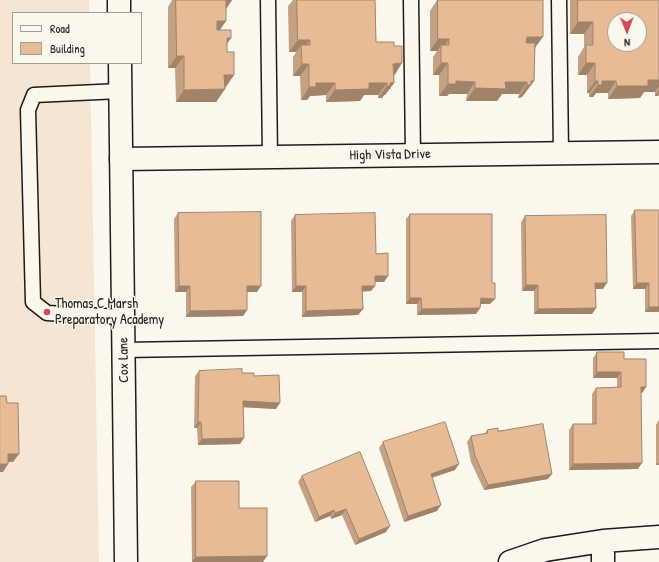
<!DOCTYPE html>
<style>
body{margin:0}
#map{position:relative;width:659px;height:562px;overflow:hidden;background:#fbf7ec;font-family:"Patrick Hand",sans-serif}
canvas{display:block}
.legend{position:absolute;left:12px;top:12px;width:130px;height:52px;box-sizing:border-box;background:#fbf7ec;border:1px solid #a29f99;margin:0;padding:5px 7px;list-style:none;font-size:12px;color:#1c1c1c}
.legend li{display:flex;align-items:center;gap:8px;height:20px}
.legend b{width:20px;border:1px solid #a29f99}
.north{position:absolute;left:607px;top:12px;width:40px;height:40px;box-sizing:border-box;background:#fbf7ec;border:1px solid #a29f99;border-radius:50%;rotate:179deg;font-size:11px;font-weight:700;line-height:16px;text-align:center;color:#1c1c1c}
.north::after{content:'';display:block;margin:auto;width:14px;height:18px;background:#d1495b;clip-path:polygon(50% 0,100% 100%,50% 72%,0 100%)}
</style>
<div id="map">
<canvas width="659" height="562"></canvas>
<ul class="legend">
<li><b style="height:5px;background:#fbf7ec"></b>Road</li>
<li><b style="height:11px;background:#e6bb96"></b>Building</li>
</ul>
<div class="north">N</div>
</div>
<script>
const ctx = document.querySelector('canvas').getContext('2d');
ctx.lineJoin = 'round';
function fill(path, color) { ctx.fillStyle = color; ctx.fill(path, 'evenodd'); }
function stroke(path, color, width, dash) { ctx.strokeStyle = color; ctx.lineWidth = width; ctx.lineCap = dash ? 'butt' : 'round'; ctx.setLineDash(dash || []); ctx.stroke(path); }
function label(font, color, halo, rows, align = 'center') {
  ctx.font = font + ' "Patrick Hand",sans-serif'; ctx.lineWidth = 3; ctx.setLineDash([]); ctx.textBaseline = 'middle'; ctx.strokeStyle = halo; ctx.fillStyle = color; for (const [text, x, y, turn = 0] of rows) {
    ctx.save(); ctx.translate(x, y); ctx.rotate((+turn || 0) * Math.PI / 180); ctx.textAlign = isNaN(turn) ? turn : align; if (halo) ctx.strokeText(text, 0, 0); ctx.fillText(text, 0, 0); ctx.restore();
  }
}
const built = new Path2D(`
 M0 0H89V13H13V63H90L99 562H0Z`);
const service = new Path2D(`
 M268 0 270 157
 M411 0 413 155
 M559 0 561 153
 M120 91 34 95 28 110 33 302 47 313 123 317
 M124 350 659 341`);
const minor = new Path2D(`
 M121 159 659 152
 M510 562 545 550 603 541 659 537
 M603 562V541`);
const tertiary = new Path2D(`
 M119 0V13
 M120 63 126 562`);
const wall = new Path2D(`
 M172 0H232L226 8 220 30 227 44V52L234 75 225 88V89L216 102H176L175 68H168V7Z
 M293 0H375L376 42 394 76V83L385 95H384L382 98H378V95H364L360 101 326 102V95L310 96 307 100H301L300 76H293V57L296 52H289L288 6Z
 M437 0H543L535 49 534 81 522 97 518 98 519 94H502L497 101H466L467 94H449L447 96H439V75H433V57L437 51H430V11Z
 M570 0H659V94L658 96H655V92H644L640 98 608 99V93H596L593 97H589V93H587V75H578V57L584 47V34H570Z
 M635 210 659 312H645V289H633L631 216Z
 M178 213 257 292H247V310L243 316 186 317V292H175L174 219Z
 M410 214 490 304H481L480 308 476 314 417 315V304H406V219Z
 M295 215 376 254 388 276 384 282H375L371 291H362L363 309 358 315 302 317V292H292L291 221Z
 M525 216 603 289H596V308L592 314H534V291H522L521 222Z
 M597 352 624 359 646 387 642 393H641L638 469 569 470V430L573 424H592V394L596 388 617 387V378H593V358Z
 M199 371 242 373 254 376 276 409 243 407 240 444 198 445 197 428H194L195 376Z
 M659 420V465H656V425Z
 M487 430 498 431 548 479 484 490 471 462 467 442 471 436 485 434Z
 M383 442 455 470 432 478 437 511 404 522 379 448Z
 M302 476 386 532 355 545 342 515 331 519 330 516 315 522 298 482Z
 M196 481 239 508 263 562H192L191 487Z`);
const shadedWall = new Path2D(`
 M225 0H232L225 11Z
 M217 21H226L218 33H209Z
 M578 22H593L584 34H570Z
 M527 37H543L534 49H518Z
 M227 38H231L223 50Z
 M438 39H449L441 50V45L437 51H430Z
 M298 40H310L301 51V45L296 52H289Z
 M177 56H184L175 68H168Z
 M402 63 394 76 393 64Z
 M441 63H448L439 75H433Z
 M586 63H595L587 75H578Z
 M302 64H309L300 76H293Z
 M224 75H234L225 88 216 87Z
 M648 80H659V86L655 92H644L640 98 608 99 617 86Z
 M456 81 475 82 467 94H449L447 96H439L448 84Z
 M531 81H534L522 97 518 98 527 85Z
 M595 81H598L589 93H587Z
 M602 81H616L608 93H596L593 97H589L598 85Z
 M505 82H527L519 94H502L497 101H466L475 88Z
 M316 83H335L326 95 310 96 307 100H301L309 87Z
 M369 83H387L378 95H364L360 101 326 102 335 90Z
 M390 83H394L385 95H384L382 98H378L387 86Z
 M225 89 216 102H176L184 90Z
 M659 90V94L658 96H655Z
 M375 276H388L384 282H371Z
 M595 283H607L603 289H591Z
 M637 283H649L645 289H633Z
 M526 285H538L534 291H522Z
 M179 286H190L186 292H175Z
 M247 286H261L257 292H243Z
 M296 286H306L302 292H292Z
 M362 286H375L371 291 358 292Z
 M410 298H421L417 304H406Z
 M481 298 495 299 490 304H477Z
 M649 307H659V312H645Z
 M480 308 476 314 417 315 422 309Z
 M596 308 592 314H534L538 309Z
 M363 309 358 315 302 317 306 311Z
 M247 310 243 316 186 317 190 311Z
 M597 372H621L617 378H593Z
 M641 387H646L642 393H637Z
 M243 401 280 403 276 409 239 407Z
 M198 422H201L197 428H194Z
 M244 438 240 444 198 445 202 439Z
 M8 454H19L13 462H2Z
 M659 462V465H656Z
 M642 463 638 469 569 470 573 464Z
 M0 464H8L3 472H0Z
 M459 464 455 470 426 479 431 474Z
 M552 474 548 479 484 490 488 485Z
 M441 505 437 511 404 522 408 516Z
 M346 509 342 515 331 519 335 513Z
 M334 510 330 516 315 522 319 517Z
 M390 526 386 532 355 545 359 539Z
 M267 556 263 562H192L196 557Z`);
const building = new Path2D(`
 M176 0H226V21H217V30H231V38H227V52H234V75H224L225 89 184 90V56H177Z
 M297 0H375L376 42H394V46H402V63L393 64 394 83H390V86H387V83H369V89L335 90V83H316V87H309V64H302L301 45H310V40H298Z
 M438 0H543V37H527L526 43H535L534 81H531V85H527V82H505L506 89 475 88V82L456 81V84H448V63H441V45H449V39H438Z
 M578 0H659V80H648V86H617L616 81H602V85H598V81H595V63H586V45H593V22H578ZM615 20H639V44H615Z
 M635 210H659V307H649V283H637Z
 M261 212V286H247V310L190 311V286H179L178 213Z
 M375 213 376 254 388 253V276H375V286H362L363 309 306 311V286H296L295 215Z
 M410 214H492V283H495V299L481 298 480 308 422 309 421 298H410Z
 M606 215 607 283H595L596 308 538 309V285H526L525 216Z
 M597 352H624V359H646V387H641L642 463 573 464V424H596V388L621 387V372H597Z
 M242 369V373H254V376L279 375 280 403 243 401 244 438 202 439 201 422H198L199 371Z
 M0 396H6L7 403H18L19 454H8V464H0Z
 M445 422 459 464 431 474 441 505 408 516 383 442Z
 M543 424 552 474 488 485 475 456 471 436 488 433 487 430 498 428V431Z
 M360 452 390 526 359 539 346 509 335 513 334 510 319 517 302 476Z
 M196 481H239V508H267V556L196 557Z`);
const markers = [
 [47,312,4,"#d1495b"]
];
const streetNames = [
 ["High Vista Drive",390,155,-1],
 ["Cox Lane",124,360,-91]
];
const poiNames = [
 ["Thomas C Marsh",55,304],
 ["Preparatory Academy",55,320]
];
fill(built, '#f5e5d2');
stroke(service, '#1c1c1c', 17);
stroke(minor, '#1c1c1c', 25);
stroke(tertiary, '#1c1c1c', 25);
stroke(service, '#fbf7ec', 14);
stroke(minor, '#fbf7ec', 22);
stroke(tertiary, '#fbf7ec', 22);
fill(wall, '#c6a181');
fill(shadedWall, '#a18369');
fill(building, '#e6bb96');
stroke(building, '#a18369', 1);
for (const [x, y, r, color] of markers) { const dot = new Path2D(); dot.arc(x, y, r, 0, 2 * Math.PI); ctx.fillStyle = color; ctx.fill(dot); stroke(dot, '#fbf7ec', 1.5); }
label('14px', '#1c1c1c', '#fbf7ec', streetNames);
label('14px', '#1c1c1c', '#fbf7ec', poiNames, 'left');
</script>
